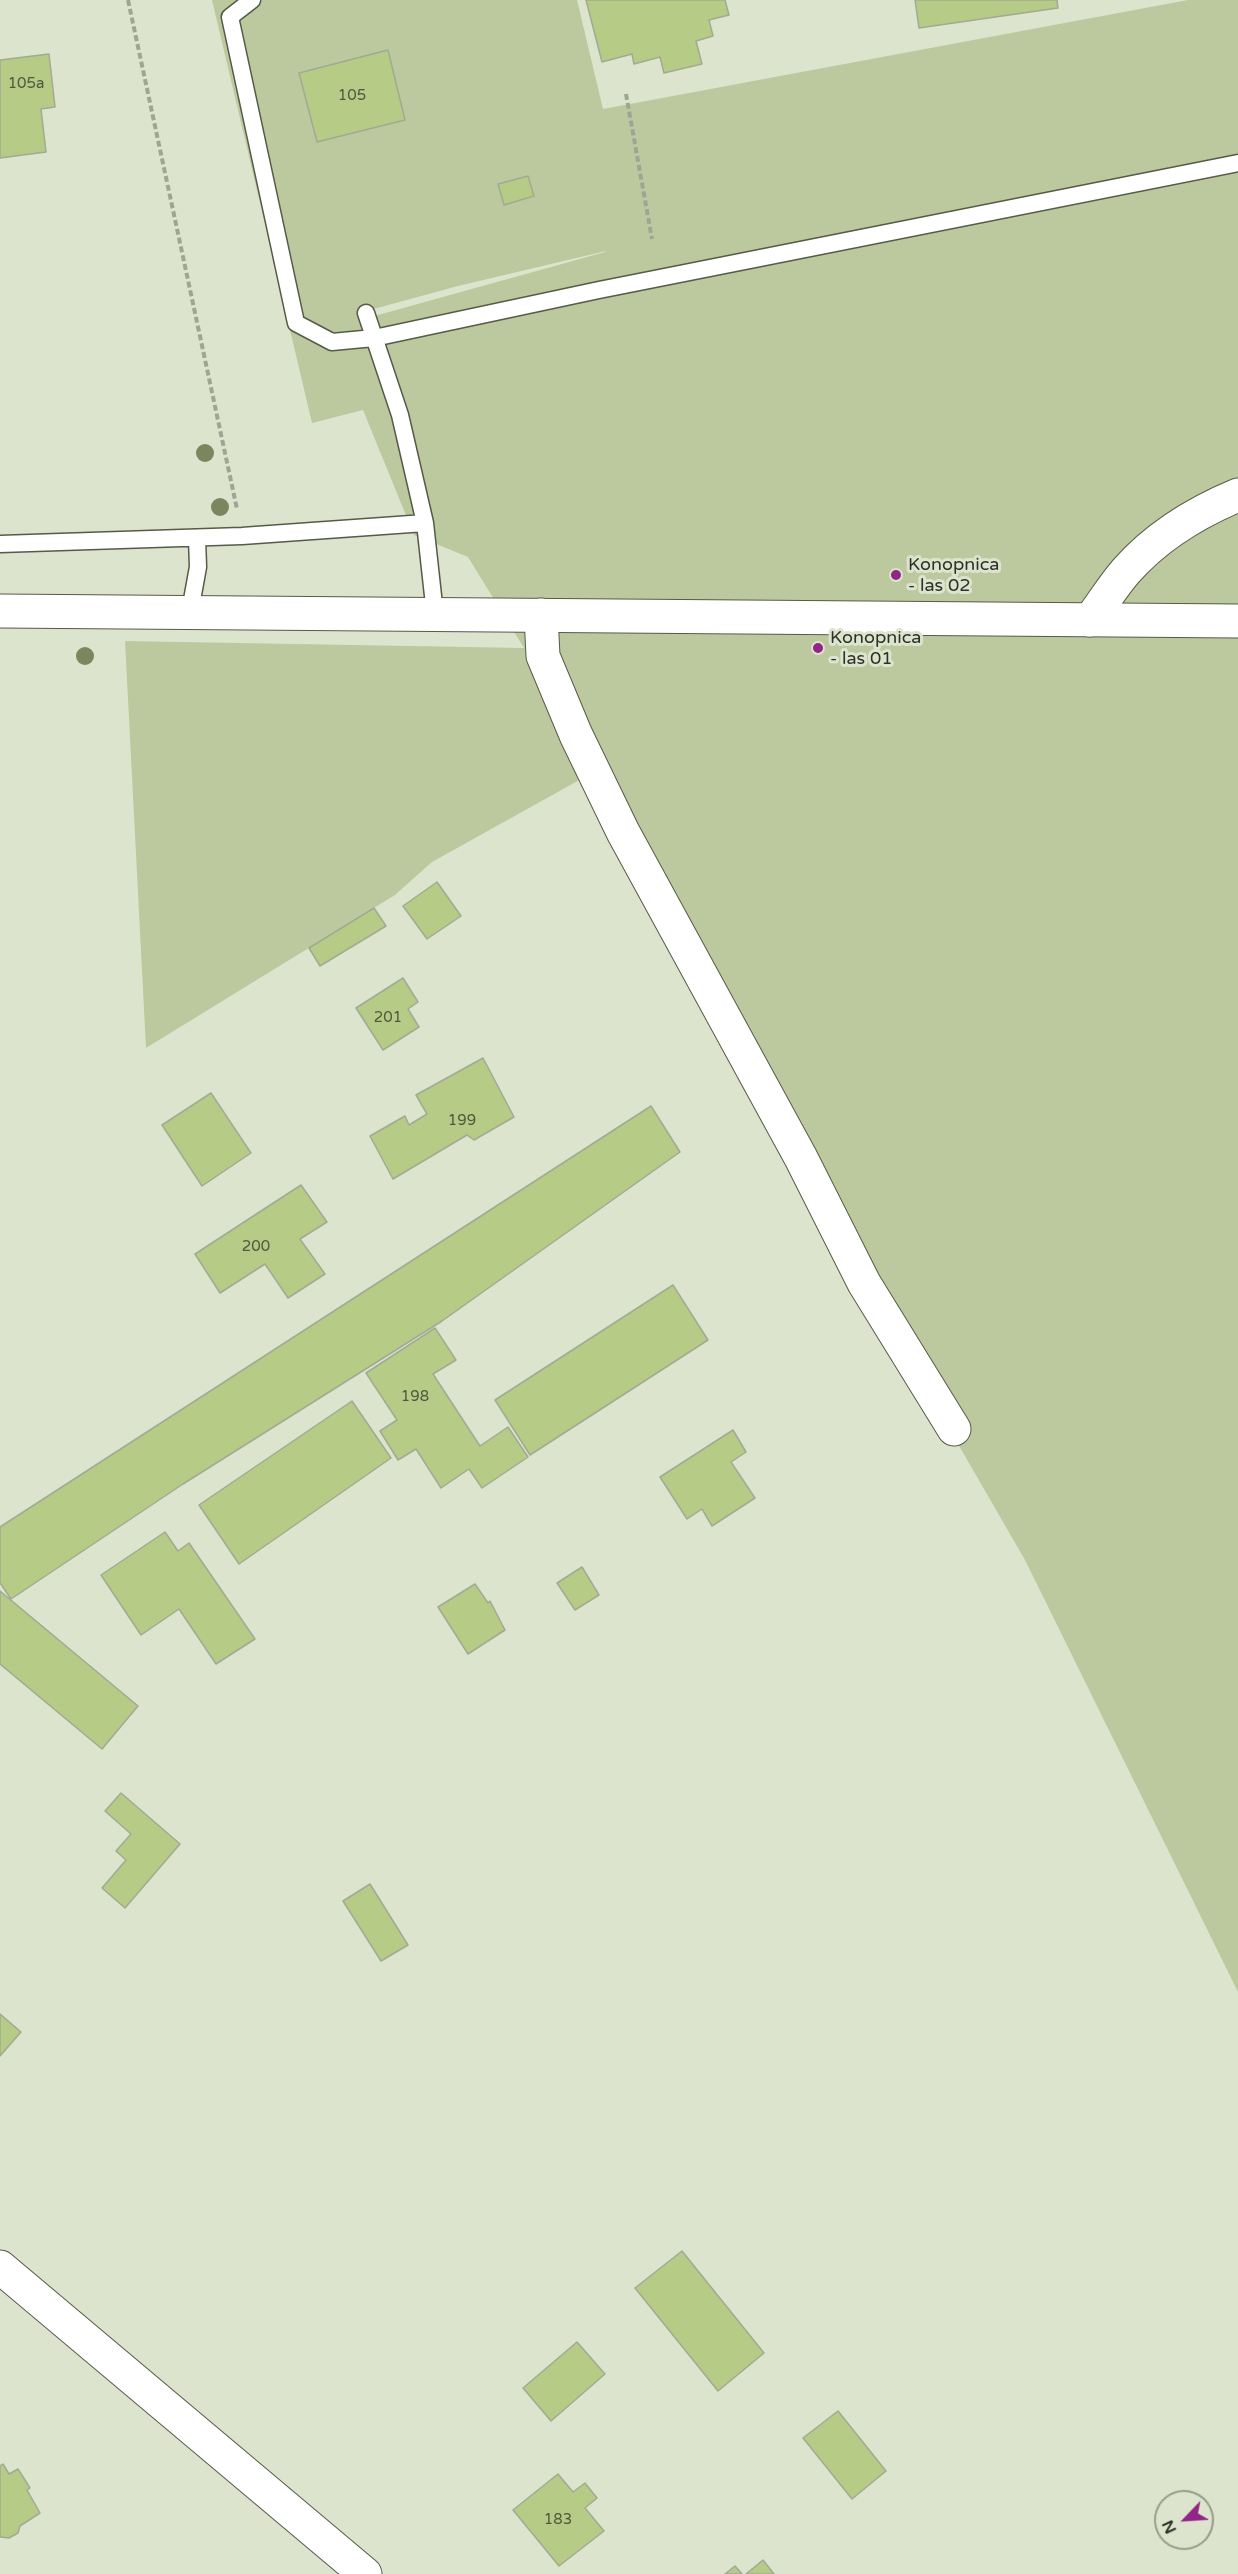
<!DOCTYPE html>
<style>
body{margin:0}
#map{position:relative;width:1238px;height:2574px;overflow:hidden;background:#dde4cd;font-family:"Varela Round",sans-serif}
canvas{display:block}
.north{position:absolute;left:1154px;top:2490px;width:60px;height:60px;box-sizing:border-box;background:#dde4cd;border:2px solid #979c8b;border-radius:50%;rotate:245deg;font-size:16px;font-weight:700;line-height:24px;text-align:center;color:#2e3128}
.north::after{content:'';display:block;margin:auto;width:21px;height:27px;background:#922588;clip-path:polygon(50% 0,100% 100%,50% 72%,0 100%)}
</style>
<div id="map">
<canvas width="1238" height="2574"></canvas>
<div class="north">N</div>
</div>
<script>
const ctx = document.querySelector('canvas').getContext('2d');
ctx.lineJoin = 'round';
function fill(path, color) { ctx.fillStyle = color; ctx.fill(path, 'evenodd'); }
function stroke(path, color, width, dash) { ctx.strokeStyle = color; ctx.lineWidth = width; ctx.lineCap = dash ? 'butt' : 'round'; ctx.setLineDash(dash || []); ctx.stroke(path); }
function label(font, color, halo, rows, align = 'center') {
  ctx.font = font + ' "Varela Round",sans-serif'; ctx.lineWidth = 6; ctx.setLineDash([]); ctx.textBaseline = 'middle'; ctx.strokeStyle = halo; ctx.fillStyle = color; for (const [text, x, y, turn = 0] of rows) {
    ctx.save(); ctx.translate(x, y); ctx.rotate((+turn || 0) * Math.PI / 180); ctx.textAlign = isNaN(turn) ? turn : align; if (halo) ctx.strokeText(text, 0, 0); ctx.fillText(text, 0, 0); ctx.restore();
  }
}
const green = new Path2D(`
 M212 0H577L603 109 1188 0H1238V1992L1025 1560 873 1297 583 778 432 862 395 895 146 1048 125 641 524 648 468 557 414 535 363 410 312 423ZM606 251 605 252 360 320 359 313 458 286Z`);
const building = new Path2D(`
 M586 0H725L729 15 709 20 713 36 696 41 702 64 664 73 660 57 634 64 632 54 602 62Z
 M915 0H1057L1058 8 919 28Z
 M388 50 405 120 317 142 299 73Z
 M49 54 55 107 41 109 46 152 0 158V60Z
 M528 176 534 196 504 205 498 184Z
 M437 882 461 916 427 939 403 906Z
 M374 908 386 926 320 966 309 948Z
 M403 978 418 1002 408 1009 419 1027 383 1050 356 1008Z
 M483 1058 514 1117 474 1140 467 1135 393 1179 370 1136 405 1116 409 1125 427 1114 416 1095Z
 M211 1093 251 1153 202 1186 162 1125Z
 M651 1106 680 1152 442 1321 183 1484 11 1599 0 1583V1527Z
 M301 1185 327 1222 300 1239 325 1274 288 1298 265 1264 220 1293 195 1254Z
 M673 1285 708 1340 530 1455 495 1400Z
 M435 1328 456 1360 433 1374 480 1446 508 1427 528 1457 482 1488 469 1469 441 1488 416 1449 398 1460 380 1431 397 1420 366 1373Z
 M352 1401 391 1458 239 1564 199 1505Z
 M733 1430 746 1452 731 1462 755 1498 712 1526 702 1509 687 1519 660 1477Z
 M165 1532 178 1551 189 1543 255 1639 216 1664 179 1609 141 1635 101 1575Z
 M582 1567 599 1595 575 1610 557 1583Z
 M475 1584 488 1603 490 1601 505 1630 468 1654 438 1607Z
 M0 1591 138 1706 102 1749 0 1664Z
 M121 1793 180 1844 125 1908 102 1888 126 1860 116 1851 131 1834 105 1811Z
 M370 1884 408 1945 381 1961 343 1901Z
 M0 2014 21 2032 0 2056Z
 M682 2251 764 2353 718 2391 635 2288Z
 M577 2342 605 2374 551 2421 523 2388Z
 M838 2411 886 2471 852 2499 803 2438Z
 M3 2464 9 2474 18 2469 30 2488 27 2490 40 2513 20 2526 18 2533 9 2538 0 2537V2466Z
 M558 2474 573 2492 585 2483 597 2498 585 2508 604 2531 559 2566 513 2510Z
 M763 2560 774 2574H746Z
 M735 2566 742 2574H725Z`);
const path = new Path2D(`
 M128 0 237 509
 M626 94 652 239`);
const service = new Path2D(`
 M252 0 230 17 296 323 332 342 374 338 599 290 1238 163
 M366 313 400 415 425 523 435 614
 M0 544 242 536 425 523
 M190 611 198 567 197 538`);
const minor = new Path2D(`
 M541 615 543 656 576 735 623 832 801 1158 864 1283 954 1429
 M1090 620C1102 604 1113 586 1126 571 1156 537 1197 512 1238 495
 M0 2267 365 2574`);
const tertiary = new Path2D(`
 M0 611 1238 621`);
const trees = [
 [205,453],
 [220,507],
 [85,656]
];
const markers = [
 [896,575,6,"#922588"],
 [818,648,6,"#922588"]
];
const numberNames = [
 ["105a",26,84],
 ["105",352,96],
 ["201",388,1018],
 ["199",462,1121],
 ["200",256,1247],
 ["198",415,1397],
 ["183",558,2520]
];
const poiNames = [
 ["Konopnica",908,565],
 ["- las 02",908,586],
 ["Konopnica",830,638],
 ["- las 01",830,659]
];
fill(green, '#bcc99f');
fill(building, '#b6cb85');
stroke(building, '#a2aa94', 1.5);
stroke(service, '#555b47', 19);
stroke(minor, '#555b47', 35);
stroke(tertiary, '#555b47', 35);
stroke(path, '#9fa593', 4, [6, 3]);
stroke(service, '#fff', 16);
stroke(minor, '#fff', 33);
stroke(tertiary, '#fff', 33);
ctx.fillStyle = '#7c855d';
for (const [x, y] of trees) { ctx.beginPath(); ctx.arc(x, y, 9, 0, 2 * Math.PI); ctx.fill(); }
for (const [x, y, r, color] of markers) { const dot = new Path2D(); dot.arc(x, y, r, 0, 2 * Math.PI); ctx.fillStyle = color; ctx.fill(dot); stroke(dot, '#dde4cd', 2); }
label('15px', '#50583f', null, numberNames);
label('18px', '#2e3128', '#dde4cd', poiNames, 'left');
</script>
